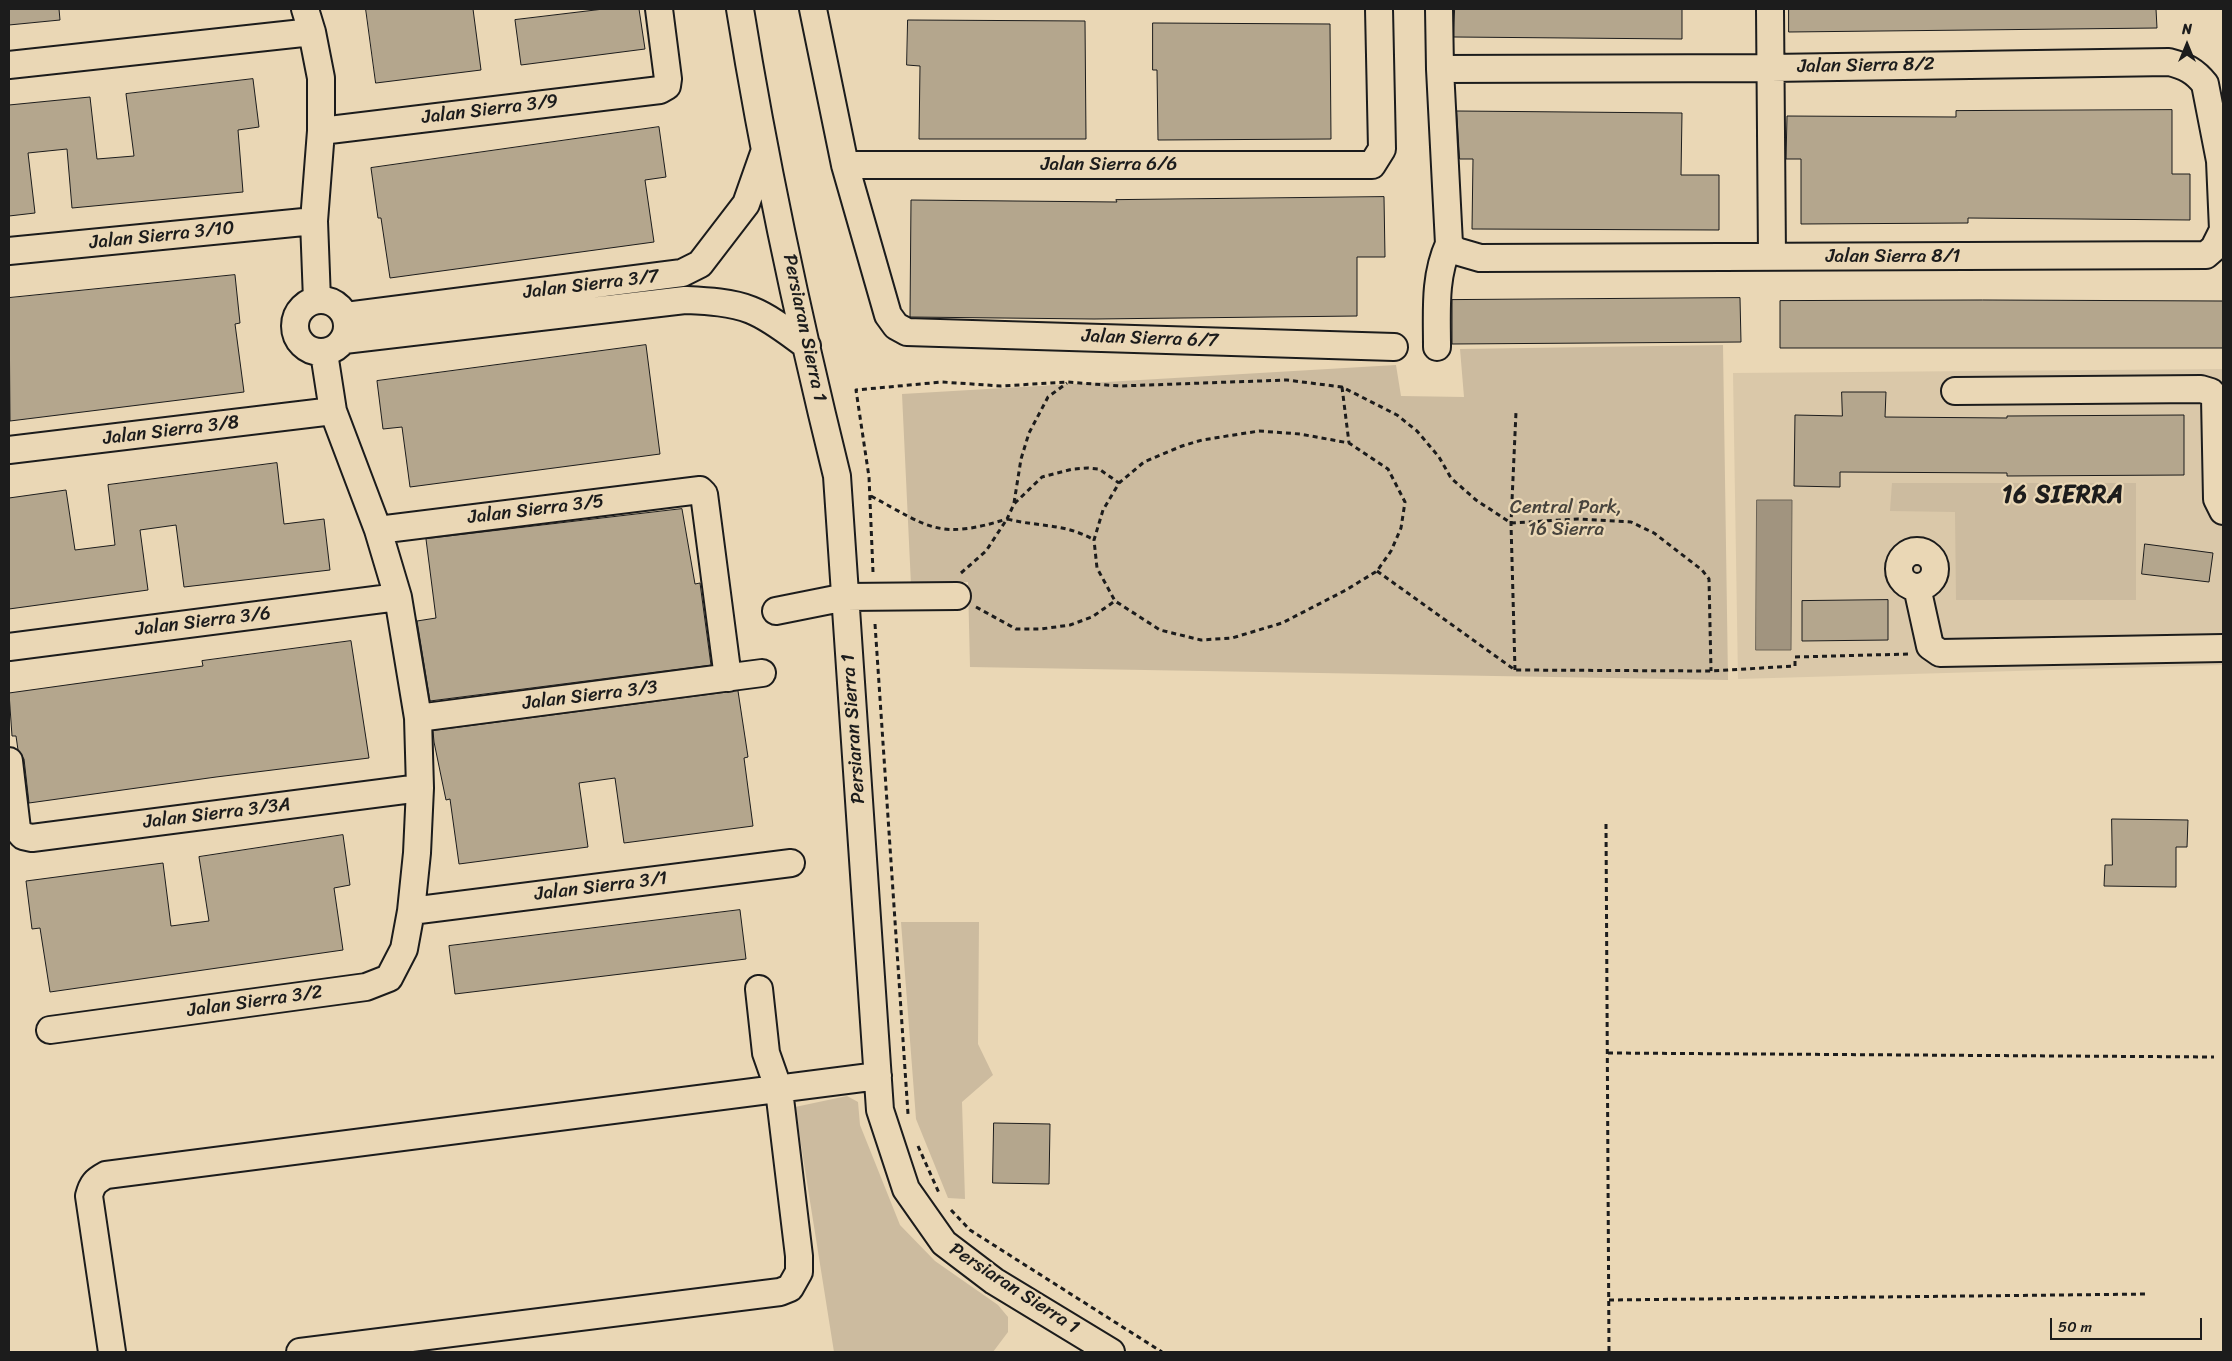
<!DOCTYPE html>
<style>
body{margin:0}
#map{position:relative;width:2232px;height:1361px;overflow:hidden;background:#ead7b5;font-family:Sriracha,sans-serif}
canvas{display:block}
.frame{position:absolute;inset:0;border:10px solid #1c1c1c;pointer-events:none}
.north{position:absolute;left:2162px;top:20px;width:50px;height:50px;-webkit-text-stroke:4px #ead7b5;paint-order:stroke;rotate:0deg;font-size:14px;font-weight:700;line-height:20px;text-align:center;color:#1c1c1c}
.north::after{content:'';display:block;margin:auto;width:18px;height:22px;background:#1c1c1c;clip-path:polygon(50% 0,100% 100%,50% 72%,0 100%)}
.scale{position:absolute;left:2050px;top:1318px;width:152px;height:22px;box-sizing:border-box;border:2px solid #1c1c1c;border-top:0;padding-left:6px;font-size:15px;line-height:18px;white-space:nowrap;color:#1c1c1c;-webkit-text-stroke:4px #ead7b5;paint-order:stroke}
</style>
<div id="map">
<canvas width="2232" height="1361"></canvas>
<div class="frame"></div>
<div class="north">N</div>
<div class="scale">50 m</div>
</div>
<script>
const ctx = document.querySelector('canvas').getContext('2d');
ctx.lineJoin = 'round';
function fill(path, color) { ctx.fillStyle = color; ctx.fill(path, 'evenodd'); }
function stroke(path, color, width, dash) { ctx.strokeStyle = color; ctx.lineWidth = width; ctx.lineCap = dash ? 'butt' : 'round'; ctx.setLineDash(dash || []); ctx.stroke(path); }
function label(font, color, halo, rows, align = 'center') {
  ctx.font = font + ' Sriracha,sans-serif'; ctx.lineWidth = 4.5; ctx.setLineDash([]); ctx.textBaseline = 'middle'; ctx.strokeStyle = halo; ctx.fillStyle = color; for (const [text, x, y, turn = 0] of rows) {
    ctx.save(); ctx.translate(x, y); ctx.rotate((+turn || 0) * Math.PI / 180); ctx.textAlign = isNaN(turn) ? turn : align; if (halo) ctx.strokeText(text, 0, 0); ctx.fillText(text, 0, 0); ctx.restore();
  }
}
const built = new Path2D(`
 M2223 369V665L1738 679 1733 373Z`);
const green = new Path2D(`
 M1723 345 1728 680 970 667 968 582 911 585 902 394 1396 365 1401 396 1464 397 1460 349Z
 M1892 483H2136V600H1956L1955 512 1890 511Z
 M901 922H979L978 1044 993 1075 962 1102 965 1199 948 1198 916 1119Z
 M847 1096 858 1102 860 1125 900 1225 935 1261 998 1305 1008 1317V1332L993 1352H834L795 1107Z`);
const water = new Path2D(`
 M1757 500H1792L1791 650H1756Z`);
const building = new Path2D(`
 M9 9H59L60 20 9 25Z
 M366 9H473L481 70 376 83Z
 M604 9H639L645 49 521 65 515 20Z
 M1455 9H1682V39L1454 37Z
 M1789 9H2156L2157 28 1789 32Z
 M908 20 1085 21 1086 139H919L920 66 907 65Z
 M1153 23 1330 24 1331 139 1158 140 1157 70H1153Z
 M253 79 259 127 238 130 243 192 72 208 67 149 28 153 35 213 9 216V105L90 97 97 159 134 156 126 94Z
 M2172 110V174H2190V220L1968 218V223L1801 224V159H1786L1787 116 1956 117V111Z
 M1457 111 1682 113 1681 175H1719V230L1472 229 1473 159H1460Z
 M659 127 666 177 645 180 654 242 390 278 381 218H378L371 168Z
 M1384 197 1385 257H1357V316L1094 319 910 317 911 200 1117 202 1116 200Z
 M235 275 240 323 235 324 244 392 10 421 9 298Z
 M1740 298 1741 342 1452 344V300Z
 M1983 300 2223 301V348H1780V301Z
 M646 345 660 454 410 487 402 427 383 429 377 381Z
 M1842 392H1886L1885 417 2007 418V416L2184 415V475L2007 476V473L1840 472V487L1794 486 1795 415 1842 416Z
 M277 463 284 524 324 519 330 570 184 587 176 525 140 530 148 590 9 609V498L66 490 75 550 115 545 108 485Z
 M682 509 695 584 700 583 711 665 430 701 417 621 436 618 426 539Z
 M2145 544 2213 553 2209 582 2142 574Z
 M1888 600V640L1802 641V601Z
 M351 641 369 758 216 777 29 803 24 759 18 750 16 736H12L9 693 203 666 202 661Z
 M738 691 748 757 744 758 753 826 624 843 615 778 579 783 588 847 459 864 450 799 446 800 434 742 433 731Z
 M2112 819 2188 820 2187 847H2176V887L2104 886 2105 865H2112Z
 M343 835 350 885 334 888 343 950 50 992 40 928 32 929 26 881 163 863 171 926 209 921 199 857Z
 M740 910 746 959 455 994 449 946Z
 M994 1123 1050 1124 1049 1184 993 1183Z`);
const path = new Path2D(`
 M1342 387 1349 443
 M1259 431 1300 434 1349 443 1388 469 1405 502 1401 528 1391 551 1377 571 1346 590 1282 623 1232 638 1201 640 1160 630 1115 601 1097 568 1094 540 1103 510 1119 483 1144 462 1182 446 1202 440Z
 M871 496C930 528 939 540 1007 519L1014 504 1042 477 1073 469 1088 468 1099 469 1119 483
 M1014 503 1021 459 1029 433 1048 397 1067 383
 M1377 571 1515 670 1711 671 1795 666V657L1909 654
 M873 572 869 477 856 390 942 382 1001 386 1067 382 1120 386 1287 380 1342 387 1397 415 1417 431 1439 457 1451 478 1476 500 1511 523 1578 519 1631 522 1654 533 1702 570 1709 579 1711 671
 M961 573 986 551 1007 519C1038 527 1065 523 1094 540
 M976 607 1016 629H1041L1070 625 1092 617 1115 601
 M875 624 908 1114
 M1515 670 1511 523 1516 412
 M1606 824 1609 1352
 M1608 1053 2214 1057
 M918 1146 939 1193
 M951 1210 970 1230 1162 1352
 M1609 1300 2148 1294`);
const minor = new Path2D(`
 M305 9 312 32 321 78V131L314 221 317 300
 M740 9C765 165 799 322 837 476L880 1110 906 1189 944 1243 994 1281 1111 1352
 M813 9 845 165 888 315 896 326 907 332 1394 347
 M1439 9 1440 69 1449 244 1456 251 1480 258 2206 255 2214 248 2223 230 2220 161 2205 84C2195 71 2185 66 2169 62L1771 68 1440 69
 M1770 9 1772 257
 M9 65 312 32
 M321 131 660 90 667 86 668 79 659 9
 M845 165H1372L1382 149 1379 9
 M9 251 314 221
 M295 326a26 26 0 1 1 52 0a26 26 0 1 1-52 0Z
 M346 316 682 273 700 264 746 204 765 150
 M344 340 685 300C706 301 731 302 751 310 771 318 789 333 807 346
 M1437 347C1437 311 1434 277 1449 244
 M1955 391 2201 389 2211 392 2215 398 2217 499 2223 511
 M9 450 333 411
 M378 530 700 490 704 494 728 678
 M1899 569a18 18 0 1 1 36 0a18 18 0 1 1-36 0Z
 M1917 587 1930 646 1940 653 2223 648
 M776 611 846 597 957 596
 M9 647 398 597
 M418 718 762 673
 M9 761 17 829 23 836 32 838 420 788
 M411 911 791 863
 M50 1030 366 987 389 978 404 949 411 911 417 853 420 788 418 718 398 597 378 530 333 411 324 353
 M112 1352 89 1196C92 1184 95 1181 106 1175L878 1076
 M300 1352 780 1292 790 1288 799 1272V1256L779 1090 766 1053 759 989`);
const streetNames = [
 ["Jalan Sierra 8/2",1866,66,-1],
 ["Jalan Sierra 3/9",490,110,-7],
 ["Jalan Sierra 6/6",1109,165],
 ["Jalan Sierra 3/10",162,236,-6],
 ["Jalan Sierra 8/1",1893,257],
 ["Jalan Sierra 3/7",591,285,-7],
 ["Persiaran Sierra 1",804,328,78],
 ["Jalan Sierra 6/7",1150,339,2],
 ["Jalan Sierra 3/8",171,431,-7],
 ["Jalan Sierra 3/5",536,510,-7],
 ["Jalan Sierra 3/6",203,622,-7],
 ["Jalan Sierra 3/3",590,696,-7],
 ["Persiaran Sierra 1",854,729,-94],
 ["Jalan Sierra 3/3A",217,814,-7],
 ["Jalan Sierra 3/1",601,887,-7],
 ["Jalan Sierra 3/2",255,1002,-8],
 ["Persiaran Sierra 1",1014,1289,33]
];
const parkNames = [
 ["Central Park,",1566,508],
 ["16 Sierra",1566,530]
];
const districtNames = [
 ["16 SIERRA",2063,496]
];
fill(built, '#dac8a9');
fill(green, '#ccbb9f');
fill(water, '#a1947f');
stroke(water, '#6c6457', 1);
fill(building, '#b4a68d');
stroke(building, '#1c1c1c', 1);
stroke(minor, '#1c1c1c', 30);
stroke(path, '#1c1c1c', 3, [5, 4]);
stroke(minor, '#ead7b5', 26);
label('19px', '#1c1c1c', '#ead7b5', streetNames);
label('19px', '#48443d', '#ead7b5', parkNames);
ctx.letterSpacing = '1px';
label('bold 24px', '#1c1c1c', '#ead7b5', districtNames);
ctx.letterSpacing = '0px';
</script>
